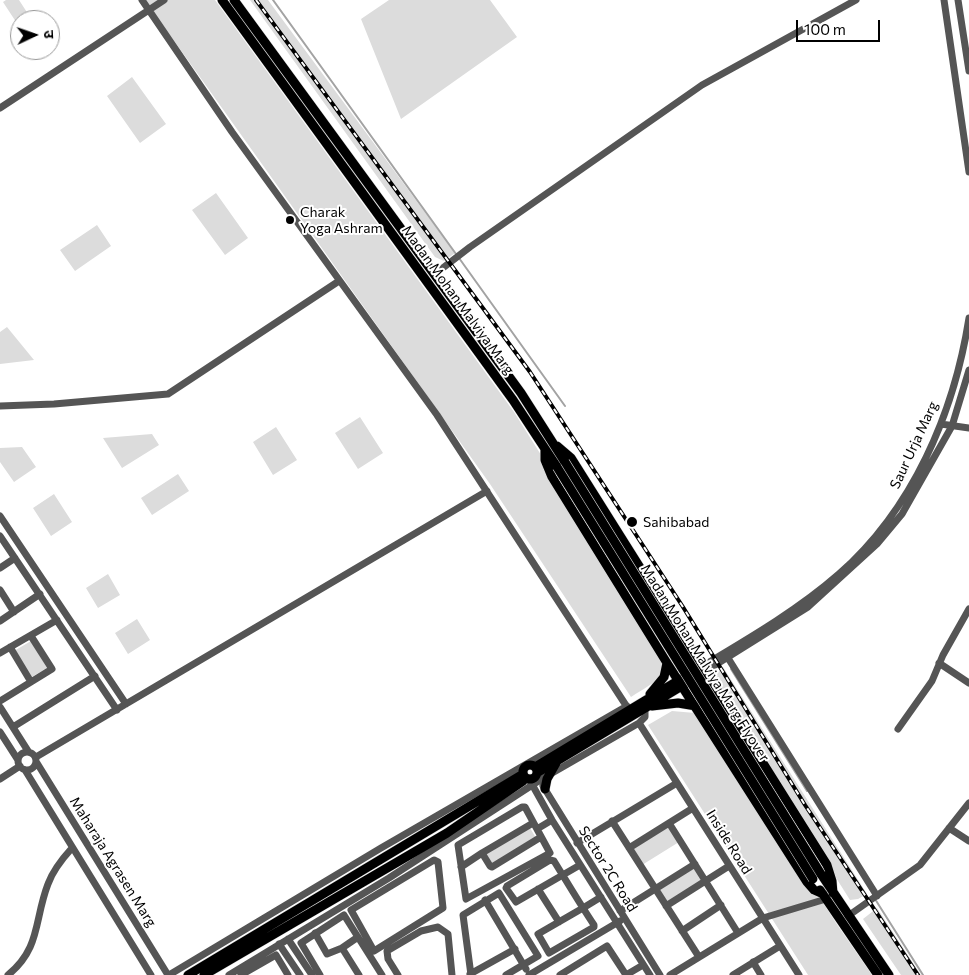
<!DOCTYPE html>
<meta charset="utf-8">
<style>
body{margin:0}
#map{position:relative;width:969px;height:975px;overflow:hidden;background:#fff;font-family:Commissioner,"Noto Sans Devanagari",sans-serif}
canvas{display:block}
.north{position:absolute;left:10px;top:10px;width:50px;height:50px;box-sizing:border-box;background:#fff;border:1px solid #999;border-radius:50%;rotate:87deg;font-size:14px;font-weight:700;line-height:20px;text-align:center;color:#000}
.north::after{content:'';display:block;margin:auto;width:18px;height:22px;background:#000;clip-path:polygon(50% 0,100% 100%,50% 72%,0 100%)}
.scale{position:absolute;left:796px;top:20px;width:84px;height:22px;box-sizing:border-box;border:2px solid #000;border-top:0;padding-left:6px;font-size:15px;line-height:18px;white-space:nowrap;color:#000;-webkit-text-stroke:4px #fff;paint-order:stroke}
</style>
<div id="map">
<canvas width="969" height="975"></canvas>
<div class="north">उ</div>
<div class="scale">100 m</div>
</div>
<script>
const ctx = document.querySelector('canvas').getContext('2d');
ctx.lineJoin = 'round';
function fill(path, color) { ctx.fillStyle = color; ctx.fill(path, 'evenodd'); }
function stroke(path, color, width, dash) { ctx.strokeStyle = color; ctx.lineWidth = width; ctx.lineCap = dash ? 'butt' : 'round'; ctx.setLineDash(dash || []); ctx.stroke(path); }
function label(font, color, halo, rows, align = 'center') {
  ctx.font = font + ' Commissioner,sans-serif'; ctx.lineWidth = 4; ctx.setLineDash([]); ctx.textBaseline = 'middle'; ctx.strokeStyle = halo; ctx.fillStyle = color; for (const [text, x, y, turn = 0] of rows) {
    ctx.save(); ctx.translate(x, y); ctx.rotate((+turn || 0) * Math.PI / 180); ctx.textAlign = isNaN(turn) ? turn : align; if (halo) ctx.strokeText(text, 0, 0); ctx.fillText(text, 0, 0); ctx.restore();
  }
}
const green = new Path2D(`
 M6 0H19L32 20H20V28L3 2Z
 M145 0H215L514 412 660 644C668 679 659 679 631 697L490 484Z
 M250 0H268L455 253 444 261 435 257Z
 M389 0H490L517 37 401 119 361 19Z
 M132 77 166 124 140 143 107 96Z
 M216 193 248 238 225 255 192 210Z
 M97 225 111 246 75 271 60 250Z
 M7 327 34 360 0 364V332Z
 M360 417 383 453 358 469 335 433Z
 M276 427 297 460 273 475 253 442Z
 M152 434 159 445 122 468 103 438Z
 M22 447 36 467 14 482 0 462V448Z
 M178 474 189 491 152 515 141 498Z
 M54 494 72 522 51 536 33 508Z
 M108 574 120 595 98 608 86 588Z
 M137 619 150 640 128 654 115 633Z
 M31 641 47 668 30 678 14 651Z
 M723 667 867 894 858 899 850 900 738 722 714 681 716 674Z
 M672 711 695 713 710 723 836 923 872 975H808L648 725Z
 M669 825 679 842 642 865 632 848Z
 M530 828 536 838 492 864 486 854Z
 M694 866 703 881 667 904 658 889Z
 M877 908 921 975H901L863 919Z`);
const stream = new Path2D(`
 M273 0 456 254
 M459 258 565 406
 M731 669 807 791
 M875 899 923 975`);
const minor = new Path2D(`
 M142 0 232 132 437 415 629 710
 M944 0 969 172
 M958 0 969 71
 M0 108 164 0
 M435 274 470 247 702 85 856 0
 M0 406 54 404 168 394 339 281
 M941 424 969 428
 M0 516 126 704
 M0 536 117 710
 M0 568 15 558
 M0 590 14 612
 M0 621 40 594
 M10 647 31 682
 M0 653 57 620
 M728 658 877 896
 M939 663 969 683
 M701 667C748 639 798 610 839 574 913 509 954 413 969 318
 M704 672 808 607 877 544 902 514 952 426 969 370
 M0 701 52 669 31 636
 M0 707 28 751
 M639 723 799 975
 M13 727 95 676
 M898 729 932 681 943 655 969 609
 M0 732 18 760
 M18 761a9 9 0 1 1 18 0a9 9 0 1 1-18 0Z
 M36 757 487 491
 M37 763 168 975
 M25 770 151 975
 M0 779 20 766
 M529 779 552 820 650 975
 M543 786 660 975
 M522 807H525L550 853 466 899 458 845Z
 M612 821 699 957
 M533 823 482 853 490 866 492 867 541 837
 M669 823 738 933
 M949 828 969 841
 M537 829 552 820
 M577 843 677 783
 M629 848 693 808
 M434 860 438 862 443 908 374 951 351 910Z
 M580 865C559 877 537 890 516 902L506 888 507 886 550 860 554 861C567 882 580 904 594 925V927L549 953 538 934 583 908 601 897
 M461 867 482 853
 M538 889 559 922
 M485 900 526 969
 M666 906 729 866
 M620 911 695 864
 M848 916 920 865 969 803
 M682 931 721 905
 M315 933 327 954 342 948 359 975
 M288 939 312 975
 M279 944 300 975
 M342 948 358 937
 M753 962 761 975
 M470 974 515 949
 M8 975C41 948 34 920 48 884 53 870 62 859 72 848
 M169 975 381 848 627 706
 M229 975 389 878 540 780 639 723 645 717V709
 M241 975 276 955 288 975
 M320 975 301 943 344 915 382 975
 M398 975 388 959 387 951 421 931 438 927 448 934 452 975
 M471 975 463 915 499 893 538 956 506 975
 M529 975 620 921
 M560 975 607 946 626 975
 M626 975 643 965
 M670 975 763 918 826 899
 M733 975 780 946`);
const major = new Path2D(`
 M222 0 513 400 557 467
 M234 0 521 393 565 462
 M557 446 571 458 827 865 832 881 833 893
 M545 449V460L552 477 667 663 807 882 814 890 823 894
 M650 694 664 677 667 663
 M652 706 678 703 696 706
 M523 772a7 7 0 1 1 14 0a7 7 0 1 1-14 0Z
 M535 767 684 677
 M537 773 687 683
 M545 789 547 779 556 763
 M821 874 889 975
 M820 890 878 975
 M188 975 523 774
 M204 975 447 833 523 781`);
const rail = new Path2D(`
 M256 0 530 372 683 607 805 805 918 975`);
const majorBridge = new Path2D(`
 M565 462 821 874
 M557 467 813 879`);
const markers = [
 [290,220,5,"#000"],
 [632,522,6,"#000"]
];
const poiNames = [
 ["Charak",300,212],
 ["Yoga Ashram",300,228],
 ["Sahibabad",643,522]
];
const streetNames = [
 ["Madan Mohan Malviya Marg",458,300,54],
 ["Saur Urja Marg",914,445,-65],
 ["Madan Mohan Malviya Marg Flyover",705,663,58],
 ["Inside Road",729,842,58],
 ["Maharaja Agrasen Marg",113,862,58],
 ["Sector 2C Road",608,869,58]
];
fill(green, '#dcdcdc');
stroke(stream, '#a3a3a3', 2);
stroke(major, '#dbdbdb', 10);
stroke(minor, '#555', 7);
stroke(major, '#000', 9);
stroke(rail, '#000', 4);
stroke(rail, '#fff', 2, [5.5]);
stroke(majorBridge, '#dbdbdb', 10, []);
stroke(majorBridge, '#000', 9);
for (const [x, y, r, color] of markers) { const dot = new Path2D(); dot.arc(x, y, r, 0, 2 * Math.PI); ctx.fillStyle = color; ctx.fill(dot); stroke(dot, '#fff', 2); }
label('14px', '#000', '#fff', poiNames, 'left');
label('14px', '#000', '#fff', streetNames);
</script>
